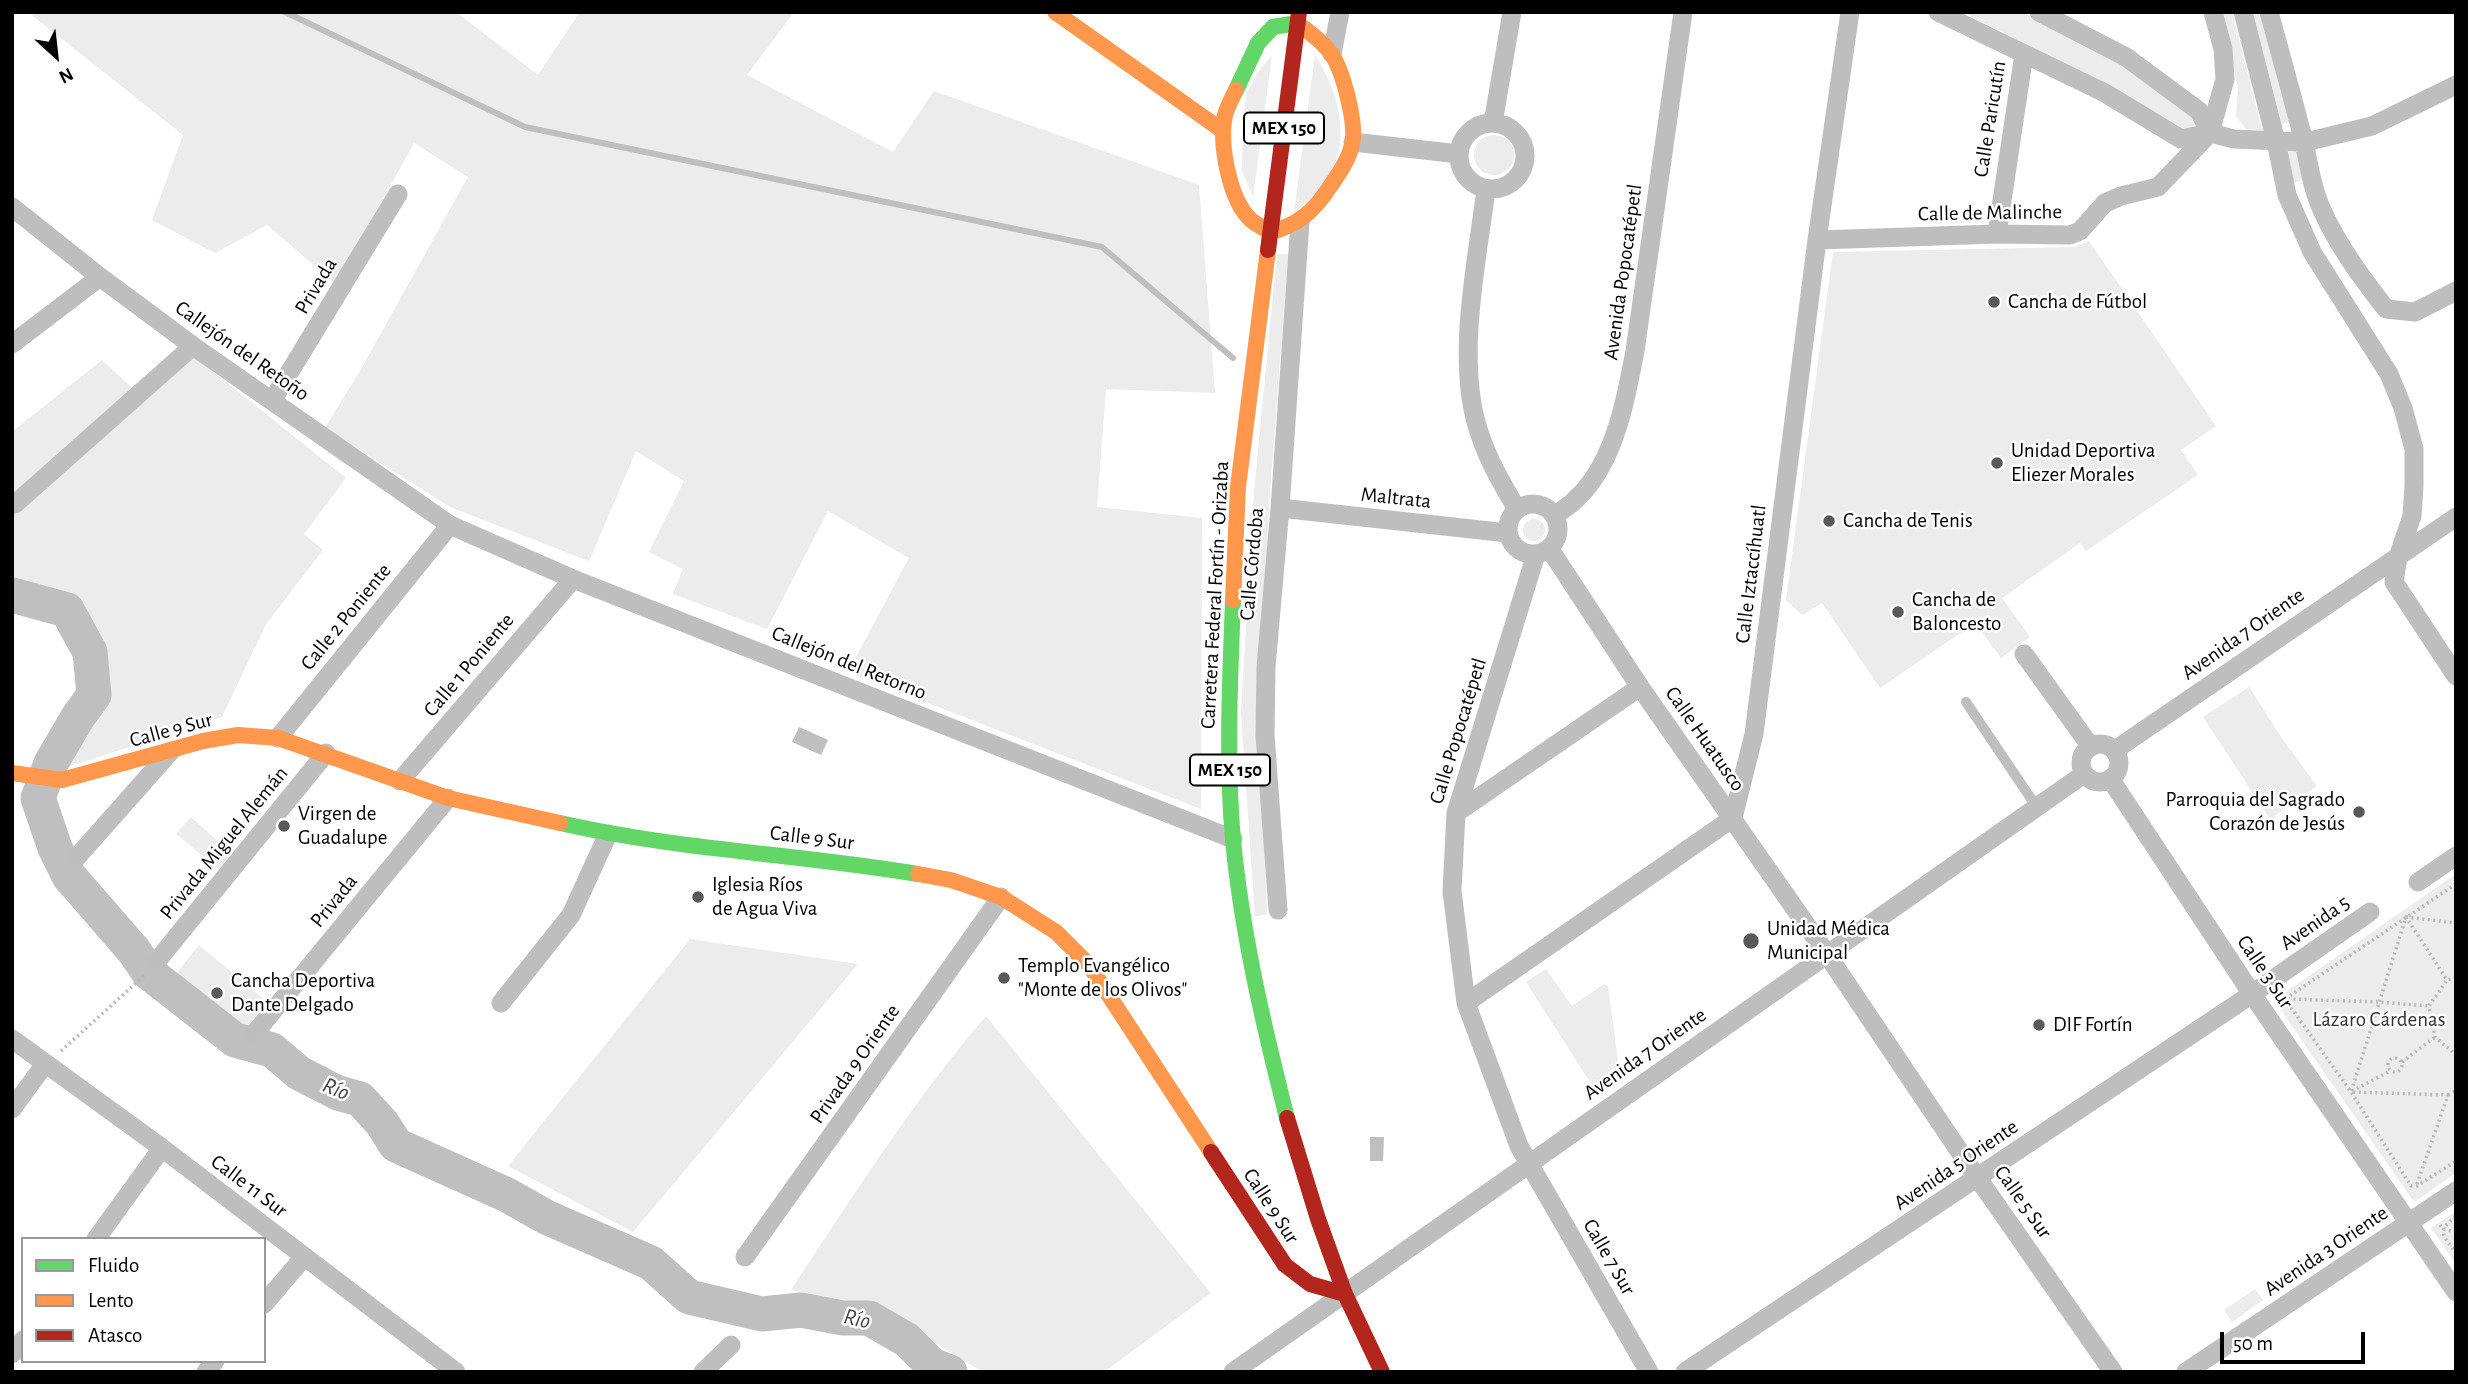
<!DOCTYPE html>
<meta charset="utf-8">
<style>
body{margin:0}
#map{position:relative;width:2468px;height:1384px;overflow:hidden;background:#fff;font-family:"Alegreya Sans",sans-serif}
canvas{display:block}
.frame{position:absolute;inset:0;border:14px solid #000;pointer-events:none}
.legend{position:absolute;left:21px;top:1237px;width:245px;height:126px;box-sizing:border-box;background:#fff;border:2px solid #999;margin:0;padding:9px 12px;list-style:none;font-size:21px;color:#000}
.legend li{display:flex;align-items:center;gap:14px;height:35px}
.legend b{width:35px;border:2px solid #999}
.north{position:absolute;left:21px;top:21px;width:70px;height:70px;-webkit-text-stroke:5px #fff;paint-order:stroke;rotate:153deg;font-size:19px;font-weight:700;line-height:28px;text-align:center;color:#000}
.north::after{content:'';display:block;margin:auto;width:24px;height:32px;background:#000;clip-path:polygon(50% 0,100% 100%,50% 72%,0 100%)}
.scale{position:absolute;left:2220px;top:1332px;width:145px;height:32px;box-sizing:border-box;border:4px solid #000;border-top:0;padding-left:9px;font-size:21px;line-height:24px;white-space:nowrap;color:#000;-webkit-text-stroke:5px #fff;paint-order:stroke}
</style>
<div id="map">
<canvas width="2468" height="1384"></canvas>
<div class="frame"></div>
<ul class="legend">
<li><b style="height:9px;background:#63d668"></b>Fluido</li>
<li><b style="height:9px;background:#ff974d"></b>Lento</li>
<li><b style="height:9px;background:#b3261e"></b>Atasco</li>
</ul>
<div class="north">N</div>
<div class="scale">50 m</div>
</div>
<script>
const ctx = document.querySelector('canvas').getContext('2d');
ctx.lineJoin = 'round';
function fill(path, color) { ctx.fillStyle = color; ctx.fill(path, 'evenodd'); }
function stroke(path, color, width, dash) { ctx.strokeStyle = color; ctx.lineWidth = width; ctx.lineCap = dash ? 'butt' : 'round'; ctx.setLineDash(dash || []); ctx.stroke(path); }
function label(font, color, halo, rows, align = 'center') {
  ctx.font = font + ' "Alegreya Sans",sans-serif'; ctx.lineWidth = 5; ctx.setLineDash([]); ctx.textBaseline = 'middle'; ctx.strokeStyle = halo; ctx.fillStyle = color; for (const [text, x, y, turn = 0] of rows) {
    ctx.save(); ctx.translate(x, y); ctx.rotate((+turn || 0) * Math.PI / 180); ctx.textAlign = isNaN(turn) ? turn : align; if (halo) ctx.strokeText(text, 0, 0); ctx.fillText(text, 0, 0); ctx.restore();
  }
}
const green = new Path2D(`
 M28 12H456L538 75 580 12H794L747 75 893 152 934 91 1199 185 1215 393 1106 389 1097 507 1202 518 1201 809 848 672 909 558 828 511 767 629 673 594 683 569 649 552 684 481 636 451 589 561 450 507 325 428 360 371 468 177 414 143 336 284 267 225 215 253 152 220 183 135Z
 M1963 12H2022L2126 67 2191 112 2196 121 2191 129 2179 130 2112 88Z
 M2219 12H2232L2262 130 2246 129 2236 116 2238 87Z
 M2252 12H2261L2290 122 2282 124Z
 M1272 55 1253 197 1242 171 1243 116 1247 93 1258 72Z
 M1315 55C1339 93 1353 142 1325 182 1317 194 1304 203 1294 213Z
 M1474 155a20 20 0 1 1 40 0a20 20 0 1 1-40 0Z
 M2287 150 2297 151 2304 180 2293 183Z
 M2089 241 2216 426 2181 450 2198 475 2086 551 2080 543 2002 598 2030 637 2001 658 1975 623 1880 688 1822 603 1802 615 1786 600 1833 252 2075 247Z
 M1277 254H1288L1270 492 1258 711 1267 914 1255 917 1241 712 1254 491Z
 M191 354 346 478 304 534 323 550 266 624 222 717 61 769 94 695 90 652 67 610 12 590V432L102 360 142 397Z
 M1523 530a11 11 0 1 1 22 0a11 11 0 1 1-22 0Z
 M2249 687 2283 740 2317 786 2270 819 2203 717Z
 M191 817 232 854 219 869 176 834Z
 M2456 874V1173L2414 1202 2274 1000Z
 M690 939 858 964 633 1232 508 1166Z
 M199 945 267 1002 238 1039 167 985Z
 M1546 969 1572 1006 1604 984 1608 986 1620 1077 1597 1093 1526 982Z
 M986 1016 1211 1293 1104 1372H983L874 1306 791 1290C853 1196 913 1101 986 1016Z
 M2456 1211V1264L2431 1228Z
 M2255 1289 2263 1300 2232 1322 2224 1310Z`);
const water = new Path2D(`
 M799 727 828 740 821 755 792 742Z
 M1370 1137H1384L1383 1161H1370Z`);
const stream = new Path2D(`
 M285 12 525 127 1102 247 1233 358`);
const river = new Path2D(`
 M12 595 67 610 90 652 94 695 78 717 51 763 38 798 55 848 69 876 134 951 149 973 235 1040 272 1050 299 1073 338 1093 360 1099 382 1123 396 1145 507 1195 546 1217 651 1263 689 1297 762 1314 801 1310 843 1318H869L907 1340 932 1365 950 1372`);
const path = new Path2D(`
 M2456 884 2288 997 2287 1002 2351 1092 2411 1186H2417L2456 1161
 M2406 917 2456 923
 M2456 978 2447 980 2429 1006 2435 1037 2456 1055
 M2288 999 2378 1002 2429 1006
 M61 1051 146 974
 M2388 1065a7 7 0 1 1 14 0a7 7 0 1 1-14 0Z
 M2402 1062 2435 1037
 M2352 1091 2390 1071
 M2448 1095 2456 1091
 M2417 1184 2448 1095 2351 1092 2406 917 2447 980
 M2456 1217C2435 1231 2444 1236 2456 1253
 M2440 1225 2443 1229 2456 1232`);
const lane = new Path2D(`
 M1966 702 2036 806`);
const street = new Path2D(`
 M1938 12 2105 93 2181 139 2210 133 2234 139 2258 140 2304 142 2318 139 2372 126 2456 85
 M2039 12 2126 57 2199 111 2210 133
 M2243 12 2276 141 2287 195 2312 252 2389 374 2403 408 2414 449V486L2412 516 2398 557 2394 582 2456 676
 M2269 12C2281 56 2293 99 2304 142 2309 165 2312 188 2322 210 2338 246 2362 278 2386 309L2415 312 2456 291
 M1332 54 1340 12
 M1493 123 1512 12
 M1459 156a33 33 0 1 1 66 0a33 33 0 1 1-66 0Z
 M1353 142 1459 154
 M1486 189C1477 263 1455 360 1479 432 1488 460 1502 484 1517 509
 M12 207 100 277 193 346 450 525 573 579 1233 839
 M1997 234 2024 54
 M1817 240 1997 234 2070 235 2080 231 2105 203 2121 196 2158 187 2210 133 2225 79 2223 49 2213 12
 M12 344 100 277
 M272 401 398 194
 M1508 529a25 25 0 1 1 50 0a25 25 0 1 1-50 0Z
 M15 504 193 346
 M1280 508 1508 533
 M1554 515C1611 485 1624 408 1635 351L1683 12
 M1549 548 1640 687 1826 953 1968 1164 2113 1372
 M1536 554 1456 813 1452 891 1466 1003 1519 1146 1649 1372
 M2024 654 2091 747
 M278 738 450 525
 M2081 763a19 19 0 1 1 38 0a19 19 0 1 1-38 0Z
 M2115 750 2456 517
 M2111 780 2252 994 2456 1292
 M400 781 573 579
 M1456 813 1640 687
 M77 857 171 751
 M2418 882 2456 856
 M1278 910 1265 735 1266 667 1280 508 1300 222
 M157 961 326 753
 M501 1003 571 915 608 834
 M1466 1003 1733 818 1754 734 1817 240 1850 12
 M254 1034 448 798
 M12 1039 162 1148 456 1372
 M12 1109 45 1064
 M96 1239 162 1148
 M745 1257 1001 897
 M264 1304 304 1257
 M12 1354 23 1340
 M206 1372 215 1361
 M703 1372 731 1345
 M1233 1372 2084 774
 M1685 1372 2252 994 2370 912
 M2186 1372 2456 1191`);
const fast = new Path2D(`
 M1236 90 1258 43 1273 27 1297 23
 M1233 600C1230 680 1226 761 1233 840 1242 935 1264 1027 1287 1118
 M560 823C678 850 800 854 918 874`);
const slow = new Path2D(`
 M1055 12 1223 131
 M1236 90C1232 98 1227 107 1225 115 1219 143 1229 200 1251 220 1257 225 1264 228 1270 232 1297 226 1314 211 1329 188 1338 175 1348 161 1352 145 1357 124 1343 69 1330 52 1321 40 1308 31 1297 23
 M1233 600 1238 487 1268 250
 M12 773 62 780 203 741 238 735 278 738 448 798 560 823
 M918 874 951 880 1001 897 1056 932 1089 965 1211 1152`);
const jam = new Path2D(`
 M1268 250 1299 12
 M1287 1118 1318 1219 1345 1294 1382 1372
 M1211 1152 1285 1265 1310 1284 1345 1294`);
const markers = [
 [1994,302,7,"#595959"],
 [1997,463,7,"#595959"],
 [1829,521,7,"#595959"],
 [1898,612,7,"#595959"],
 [2359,812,7,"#595959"],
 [284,826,7,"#595959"],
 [698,897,7,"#595959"],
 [1751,941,9,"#595959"],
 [1004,978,7,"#595959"],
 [217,993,7,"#595959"],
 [2039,1025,7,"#595959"]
];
const shields = [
 [1284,128,80],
 [1230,770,80]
];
const shieldNames = [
 ["MEX 150",1284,128],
 ["MEX 150",1230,770]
];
const streetNames = [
 ["Calle Paricutín",1990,119,-81],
 ["Calle de Malinche",1990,213,-1],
 ["Avenida Popocatépetl",1623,272,-82],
 ["Privada",316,286,-59],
 ["Callejón del Retoño",242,351,35],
 ["Maltrata",1396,498,6],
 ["Calle Córdoba",1252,564,-85],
 ["Calle Iztaccíhuatl",1751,574,-83],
 ["Carretera Federal Fortín - Orizaba",1215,595,-87],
 ["Calle 2 Poniente",346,617,-51],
 ["Avenida 7 Oriente",2243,634,-35],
 ["Callejón del Retorno",849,663,22],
 ["Calle 1 Poniente",469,665,-50],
 ["Calle 9 Sur",171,730,-15],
 ["Calle Popocatépetl",1458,731,-73],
 ["Calle Huatusco",1705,739,55],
 ["Calle 9 Sur",812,838,7],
 ["Privada Miguel Alemán",224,843,-51],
 ["Privada",334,901,-51],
 ["Avenida 5",2315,923,-35],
 ["Calle 3 Sur",2265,972,56],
 ["Avenida 7 Oriente",1645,1054,-35],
 ["Privada 9 Oriente",855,1064,-55],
 ["Avenida 5 Oriente",1956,1165,-34],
 ["Calle 11 Sur",249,1186,37],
 ["Calle 5 Sur",2023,1202,55],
 ["Calle 9 Sur",1271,1206,57],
 ["Avenida 3 Oriente",2326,1251,-34],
 ["Calle 7 Sur",1609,1257,60]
];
const poiNames = [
 ["Cancha de Fútbol",2008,302],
 ["Unidad Deportiva",2011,451],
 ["Eliezer Morales",2011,475],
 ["Cancha de Tenis",1843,521],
 ["Cancha de",1912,600],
 ["Baloncesto",1912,624],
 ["Parroquia del Sagrado",2345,800,"right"],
 ["Corazón de Jesús",2345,824,"right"],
 ["Virgen de",298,814],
 ["Guadalupe",298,838],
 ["Iglesia Ríos",712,885],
 ["de Agua Viva",712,909],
 ["Unidad Médica",1767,929],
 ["Municipal",1767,953],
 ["Templo Evangélico",1018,966],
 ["\"Monte de los Olivos\"",1018,990],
 ["Cancha Deportiva",231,981],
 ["Dante Delgado",231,1005],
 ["DIF Fortín",2053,1025]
];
const parkNames = [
 ["Lázaro Cárdenas",2379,1020]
];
const waterNames = [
 ["Río",336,1089,23],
 ["Río",857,1319,13]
];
fill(green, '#ececec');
fill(water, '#bfbfbf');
stroke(stream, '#bfbfbf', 6);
stroke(river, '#bfbfbf', 35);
stroke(path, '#b9b9b9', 3.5, [2, 3.5]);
stroke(lane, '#bebebe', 10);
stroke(street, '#bebebe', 19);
stroke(fast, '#63d668', 16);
stroke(slow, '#ff974d', 16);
stroke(jam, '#b3261e', 16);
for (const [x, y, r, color] of markers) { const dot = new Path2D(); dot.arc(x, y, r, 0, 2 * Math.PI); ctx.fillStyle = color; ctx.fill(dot); stroke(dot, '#fff', 2.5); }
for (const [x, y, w] of shields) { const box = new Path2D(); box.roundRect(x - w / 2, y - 15.5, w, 31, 5); ctx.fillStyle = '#fff'; ctx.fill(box); stroke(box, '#000', 2); }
label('bold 19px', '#000', null, shieldNames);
label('21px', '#000', '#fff', streetNames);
label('21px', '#000', '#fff', poiNames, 'left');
label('21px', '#333', '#fff', parkNames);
label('italic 23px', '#444', '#fff', waterNames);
</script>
